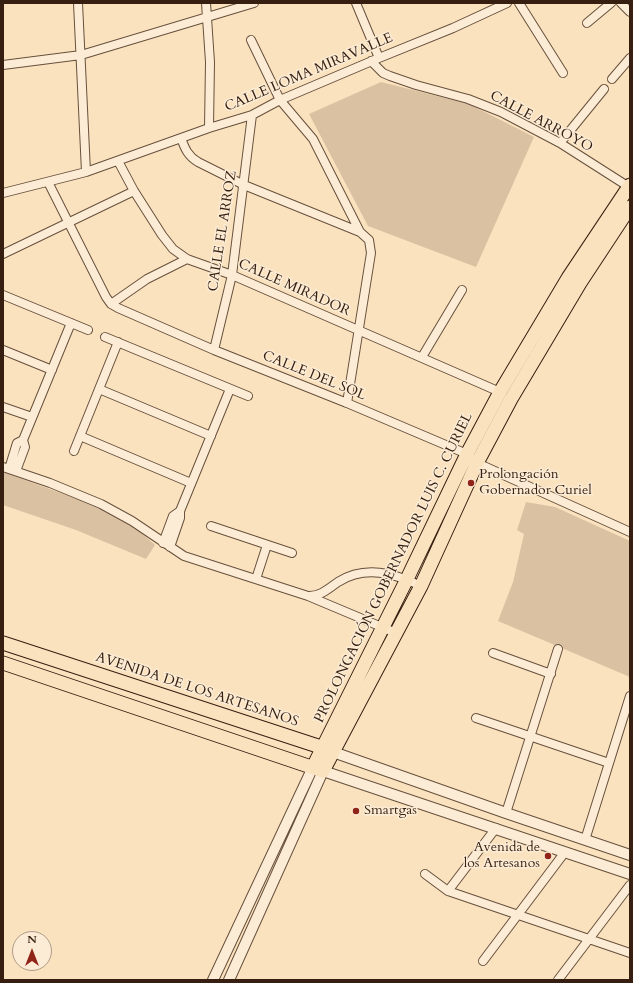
<!DOCTYPE html>
<meta charset="utf-8">
<style>
body{margin:0}
#map{position:relative;width:633px;height:983px;overflow:hidden;background:#fbe2be;font-family:Cardo,serif}
canvas{display:block}
.frame{position:absolute;inset:0;border:4px solid #361f11;pointer-events:none}
.north{position:absolute;left:12px;top:931px;width:40px;height:40px;box-sizing:border-box;background:#fcecd5;border:1px solid #ad9a87;border-radius:50%;rotate:0deg;font-size:11px;font-weight:700;line-height:16px;text-align:center;color:#361f11}
.north::after{content:'';display:block;margin:auto;width:14px;height:18px;background:#8f2418;clip-path:polygon(50% 0,100% 100%,50% 72%,0 100%)}
</style>
<div id="map">
<canvas width="633" height="983"></canvas>
<div class="frame"></div>
<div class="north">N</div>
</div>
<script>
const ctx = document.querySelector('canvas').getContext('2d');
ctx.lineJoin = 'round';
function fill(path, color) { ctx.fillStyle = color; ctx.fill(path, 'evenodd'); }
function stroke(path, color, width, dash) { ctx.strokeStyle = color; ctx.lineWidth = width; ctx.lineCap = dash ? 'butt' : 'round'; ctx.setLineDash(dash || []); ctx.stroke(path); }
function label(font, color, halo, rows, align = 'center') {
  ctx.font = font + ' Cardo,serif'; ctx.lineWidth = 3; ctx.setLineDash([]); ctx.textBaseline = 'middle'; ctx.strokeStyle = halo; ctx.fillStyle = color; for (const [text, x, y, turn = 0] of rows) {
    ctx.save(); ctx.translate(x, y); ctx.rotate((+turn || 0) * Math.PI / 180); ctx.textAlign = isNaN(turn) ? turn : align; if (halo) ctx.strokeText(text, 0, 0); ctx.fillText(text, 0, 0); ctx.restore();
  }
}
const green = new Path2D(`
 M381 82 469 104 534 137 476 267 368 226 309 114Z
 M3 472 96 506 136 528 155 545 146 559 76 530 3 505Z
 M526 502 555 507 630 541V677L498 621 513 582 524 534 517 530Z`);
const minor = new Path2D(`
 M78 3 86 172
 M206 3 210 62 209 128
 M356 3 379 58
 M519 3 563 73
 M621 3 630 12
 M587 23 611 3
 M251 40 280 100 313 139 360 232 369 240 371 253 347 403
 M371 61 383 73 390 76 416 85 468 99 501 112 560 143 629 187
 M3 65 81 55 254 3
 M612 79 630 58
 M181 138C185 149 188 156 198 162L244 185 360 232
 M560 143 604 89
 M118 161 134 191 162 235 173 249 187 259 232 275 500 392
 M48 182 106 297 111 304 118 308 214 350 347 403 467 454 477 463 630 532
 M3 193 86 172 209 128 252 115 280 100 379 58 453 28 507 3
 M3 254 134 191
 M3 295 88 330
 M111 304 147 279 187 259
 M105 337 248 396
 M3 350 52 370
 M214 350 232 275 252 115
 M422 357 462 290
 M99 389 211 436
 M3 407 32 417
 M80 436 191 483
 M74 451 118 342
 M3 467 50 483 101 504 132 521 184 556 308 596 396 633
 M9 469 17 443 23 440 71 323
 M16 471 25 447 23 440
 M211 526 292 553
 M163 543 173 516 180 511
 M170 547 180 518V511L230 389
 M256 579 267 545
 M309 596C321 596 328 589 338 582 365 565 394 573 421 586
 M493 653 551 674
 M476 718 609 763
 M506 813 558 649
 M585 840 630 696
 M425 874 448 891 630 953
 M448 891 496 828
 M483 961 565 852
 M558 980 630 885`);
const tertiary = new Path2D(`
 M333 752 506 813 630 855
 M213 980 313 767
 M229 980 323 771 630 874`);
const primary = new Path2D(`
 M3 643 330 750
 M3 663 323 771 421 586 477 463 511 399 580 283 630 207
 M313 767 407 579 467 454 500 392 568 278 630 185`);
const markers = [
 [471,483,4,"#8f2418"],
 [356,811,4,"#8f2418"],
 [548,856,4,"#8f2418"]
];
const streetNames = [
 ["CALLE LOMA MIRAVALLE",309,73,-23],
 ["CALLE ARROYO",541,122,28],
 ["CALLE EL ARROZ",223,231,-81],
 ["CALLE MIRADOR",294,288,24],
 ["CALLE DEL SOL",314,376,22],
 ["PROLONGACIÓN GOBERNADOR LUIS C. CURIEL",394,568,-64],
 ["AVENIDA DE LOS ARTESANOS",197,690,18]
];
const poiNames = [
 ["Prolongación",479,475],
 ["Gobernador Curiel",479,491],
 ["Smartgas",364,811],
 ["Avenida de",540,848,"right"],
 ["los Artesanos",540,864,"right"]
];
fill(green, '#dac1a1');
stroke(minor, '#67503c', 10);
stroke(tertiary, '#67503c', 12);
stroke(primary, '#361f11', 15);
stroke(minor, '#fcecd5', 8);
stroke(tertiary, '#fcecd5', 10);
stroke(primary, '#fbe2be', 13);
for (const [x, y, r, color] of markers) { const dot = new Path2D(); dot.arc(x, y, r, 0, 2 * Math.PI); ctx.fillStyle = color; ctx.fill(dot); stroke(dot, '#fcecd5', 1.5); }
label('14px', '#361f11', '#fcecd5', streetNames);
label('14px', '#361f11', '#fcecd5', poiNames, 'left');
</script>
